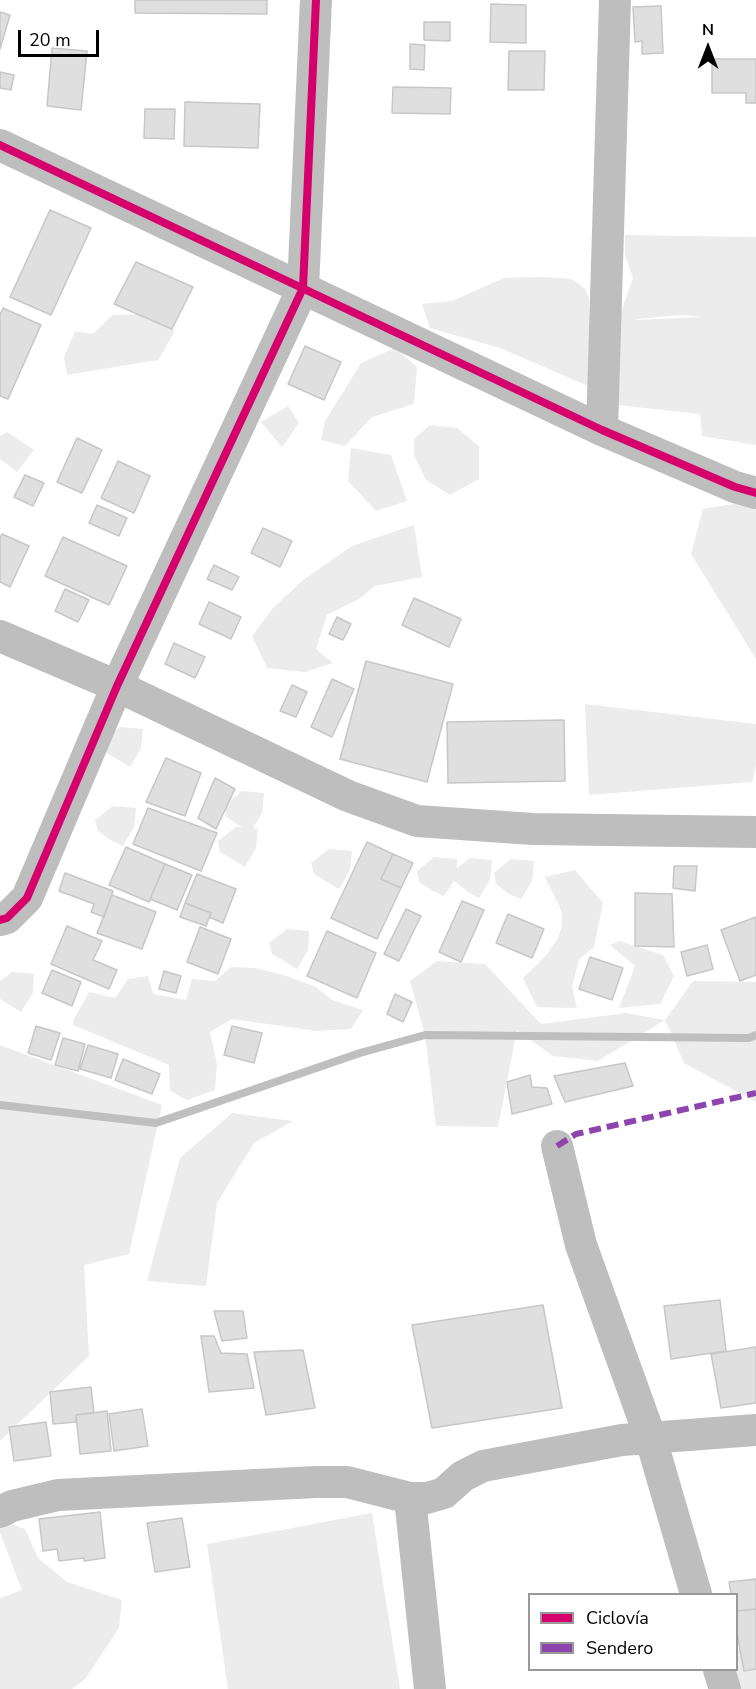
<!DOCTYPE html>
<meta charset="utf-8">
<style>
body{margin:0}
#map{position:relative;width:756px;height:1689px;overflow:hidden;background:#fff;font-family:"Nunito Sans",sans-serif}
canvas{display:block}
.legend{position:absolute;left:528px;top:1593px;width:210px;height:78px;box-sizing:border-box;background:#fff;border:2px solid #999;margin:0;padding:8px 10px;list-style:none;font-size:18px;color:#000}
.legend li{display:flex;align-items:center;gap:12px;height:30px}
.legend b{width:30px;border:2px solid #999}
.north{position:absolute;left:678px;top:18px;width:60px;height:60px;-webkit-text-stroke:4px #fff;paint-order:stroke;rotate:0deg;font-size:16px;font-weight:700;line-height:24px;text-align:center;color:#000}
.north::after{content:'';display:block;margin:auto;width:21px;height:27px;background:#000;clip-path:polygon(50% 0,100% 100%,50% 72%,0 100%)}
.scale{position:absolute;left:18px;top:30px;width:81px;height:27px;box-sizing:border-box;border:3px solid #000;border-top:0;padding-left:8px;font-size:18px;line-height:21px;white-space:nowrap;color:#000;-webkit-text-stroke:4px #fff;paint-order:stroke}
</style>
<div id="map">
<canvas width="756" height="1689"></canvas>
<ul class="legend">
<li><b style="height:8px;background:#d6006c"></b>Ciclovía</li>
<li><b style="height:8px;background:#8e44ad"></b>Sendero</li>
</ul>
<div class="north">N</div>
<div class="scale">20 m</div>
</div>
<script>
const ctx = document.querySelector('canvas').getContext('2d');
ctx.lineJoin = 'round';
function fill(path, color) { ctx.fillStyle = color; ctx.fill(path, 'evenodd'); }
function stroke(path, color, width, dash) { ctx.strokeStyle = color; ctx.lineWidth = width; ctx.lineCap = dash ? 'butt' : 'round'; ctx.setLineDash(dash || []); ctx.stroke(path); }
const green = new Path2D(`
 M625 235 756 237V445L702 436 700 414 617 405 618 321 633 278 625 255ZM682 315 701 317 635 320 636 319Z
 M540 277 563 278 574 280 585 289 589 298 590 330 588 386 500 348 430 328 422 304 452 301 504 278Z
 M145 314 175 331 158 360 67 375 64 357 75 331 93 334 112 315Z
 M395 348 417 367 414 404 372 417 345 446 321 440 325 421 361 363Z
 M288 406 299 423 282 447 261 422Z
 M430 425 457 428 479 446V479L450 495 426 480 414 455V439Z
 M7 432 34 450 17 472 0 459V436Z
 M351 448 391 455 407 501 376 511 348 481Z
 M756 500V659L691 554 703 509Z
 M414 525 422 577 375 586 359 599 327 615 316 649 333 663 305 672 267 668 252 636 273 608 303 580 352 546Z
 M585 704 756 724V765L752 782 589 795Z
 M120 727 143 729 141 748 130 767 105 752 102 741Z
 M242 791 264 793 262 813 253 828 258 829 256 848 245 867 220 852 218 841 236 827H242L226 817 224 805Z
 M113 806 136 808 134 827 123 846 112 841 98 831 95 820Z
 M329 849 352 851 350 870 339 889 314 874 311 863Z
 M434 857 457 859V868L470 858 492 860 490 880 479 898 468 892 454 881 444 896 433 891 419 882 417 871Z
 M511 859 534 861 532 881 521 899 509 894 496 884 494 873Z
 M575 870 603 903 594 947 579 959 572 987 577 1008 537 1007 523 978C540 962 564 942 562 916 562 908 549 886 545 877Z
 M287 929 309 931 308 950 297 969 272 954 269 943Z
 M620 941 663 955 674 976 660 1004 619 1008 635 966 610 945Z
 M437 961 485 964 541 1024 626 1013 665 1020 693 981 756 982V1102L684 1063 665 1020 598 1061 553 1056 517 1030 498 1127 436 1126 425 1035 410 981Z
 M231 967 255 968 284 975 316 987 332 1000 363 1010 351 1029 317 1031 232 1019 210 1032 217 1064 215 1090 187 1100 170 1091 169 1065 73 1025 74 1019 89 992 115 998 128 979 148 976 153 994 186 1000 192 979 215 981Z
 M12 972 34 974 33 993 21 1012 0 999V981Z
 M0 1045 162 1105 129 1254 84 1265 89 1356 0 1441Z
 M232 1113 293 1121 254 1143 217 1203 206 1286 147 1281 180 1158Z
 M372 1513 400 1689H228L207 1544Z
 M0 1520 25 1529 38 1558 67 1582 122 1600 119 1628 85 1679 72 1689H0V1598L22 1590 0 1533Z
 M756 1641V1689H716L720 1670H736L737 1651Z`);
const stream = new Path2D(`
 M0 1105 156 1123 360 1053 425 1035 749 1038 756 1035`);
const building = new Path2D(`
 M135 0H267V14L135 13Z
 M491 4 526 5V43L490 42Z
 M661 6 663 53 642 54V41L635 42 633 7Z
 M0 12 10 15 0 49Z
 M424 22H450V41L424 40Z
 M410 44 425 45 424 70 410 69Z
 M52 48 87 51 81 110 47 106Z
 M509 51H545L544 90H508Z
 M712 59H756V103H746V93H712Z
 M0 72 14 75 11 90 0 88Z
 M393 87 451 88 450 114 392 113Z
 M185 102 260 104 258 148 184 146Z
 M145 109H175L174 139 144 138Z
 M50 210 91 228 51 315 10 297Z
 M136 262 193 287 172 329 114 304Z
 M3 308 41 325 8 399 0 396V315Z
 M305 346 341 362 324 400 288 384Z
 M77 438 102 450 82 493 57 482Z
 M118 461 150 476 134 513 101 498Z
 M25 475 44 483 33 506 14 497Z
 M97 505 127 518 119 536 89 523Z
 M263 528 292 541 280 567 251 553Z
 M2 534 29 546 10 587 0 582V538Z
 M63 537 127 566 109 605 45 576Z
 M214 565 239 577 232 590 207 579Z
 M65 589 89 600 78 622 55 611Z
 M414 598 461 619 449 647 402 625Z
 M209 602 241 617 231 639 199 624Z
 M337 617 351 624 343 640 329 634Z
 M174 643 205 657 195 678 165 664Z
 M366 661 453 684 427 782 340 759Z
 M332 679 354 689 332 737 311 727Z
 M292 685 307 692 296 717 280 711Z
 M564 720 565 781 448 783 447 722Z
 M166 758 201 773 185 816 146 802Z
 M215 778 235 789 216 829 198 818Z
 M148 808 217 833 201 871 133 844Z
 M367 842 393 854 381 879 401 888 377 939 331 918Z
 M126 847 165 864 149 902 109 885Z
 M393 854 413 863 401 888 381 879Z
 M165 864 192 875 177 910 150 899Z
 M674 866H697L695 891 673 888Z
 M65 873 113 891 104 917 91 912 94 904 59 891Z
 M197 874 236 889 223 923 209 917 211 913 185 903Z
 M635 893 672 894 674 947 635 946Z
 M112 895 156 912 142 949 97 933Z
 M462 901 484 910 461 962 439 952Z
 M185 903 211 913 206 926 180 917Z
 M406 909 421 916 399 961 384 954Z
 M508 914 544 929 532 958 496 943Z
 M756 917V975L740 981 721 930Z
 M67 926 102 941 93 960 117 970 109 989 51 964Z
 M200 927 231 939 218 974 187 962Z
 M327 931 376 953 357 998 307 976Z
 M707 945 713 969 687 976 681 952Z
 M590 957 623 968 612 1000 579 989Z
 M52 970 81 982 72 1006 42 993Z
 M164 971 181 976 176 993 159 989Z
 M395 994 412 1002 403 1022 387 1014Z
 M36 1026 60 1033 51 1060 28 1053Z
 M232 1026 262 1033 254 1063 224 1055Z
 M63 1038 85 1044 78 1071 55 1065Z
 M88 1045 118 1054 111 1078 80 1069Z
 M123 1059 160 1074 152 1094 115 1080Z
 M625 1063 633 1086 565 1102 554 1076Z
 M530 1075 532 1087 547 1088 552 1104 512 1114 507 1082Z
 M720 1300 726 1351 671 1359 664 1306Z
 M543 1305 562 1408 432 1428 412 1325Z
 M214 1311H243L247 1338 222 1341Z
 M201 1336H214L221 1353 247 1354 254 1388 209 1392Z
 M756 1347V1403L721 1408 711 1354Z
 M303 1350 315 1408 266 1415 254 1352Z
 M91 1387 94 1413 76 1415V1422L53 1424 50 1392Z
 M142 1409 148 1446 114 1451 109 1414Z
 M107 1411 111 1451 80 1454 76 1415Z
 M46 1422 51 1456 14 1461 9 1427Z
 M100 1512 105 1558 84 1561V1558L59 1561 57 1549 43 1551 39 1519Z
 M182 1518 190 1567 155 1572 147 1523Z
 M756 1579V1609L736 1611V1594H731L729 1582Z
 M756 1609V1669L744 1671 736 1628V1611Z`);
const street = new Path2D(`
 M0 145 602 430 735 487 756 493
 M602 430 615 0
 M0 636 117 686 348 796 417 821 533 829 756 832
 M0 920 7 918 27 898 117 686 303 288 316 0
 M557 1146 581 1245 651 1439 696 1594
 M410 1498 430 1689
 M0 1512 12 1506 58 1495 316 1482H347L410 1498H427L444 1493 463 1476 483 1466 622 1440 756 1430
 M719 1670 725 1689`);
const quiet = new Path2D(`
 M557 1146 576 1134 756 1093`);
const cycleway = new Path2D(`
 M0 145 602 430 735 487 756 493
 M0 920 7 918 27 898 117 686 303 288 316 0`);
fill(green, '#ececec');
stroke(stream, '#bfbfbf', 8);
fill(building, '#dfdfdf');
stroke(building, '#c7c7c7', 1.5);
stroke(street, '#bebebe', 32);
stroke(quiet, '#8e44ad', 6, [12, 6]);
stroke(cycleway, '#d6006c', 8);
</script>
